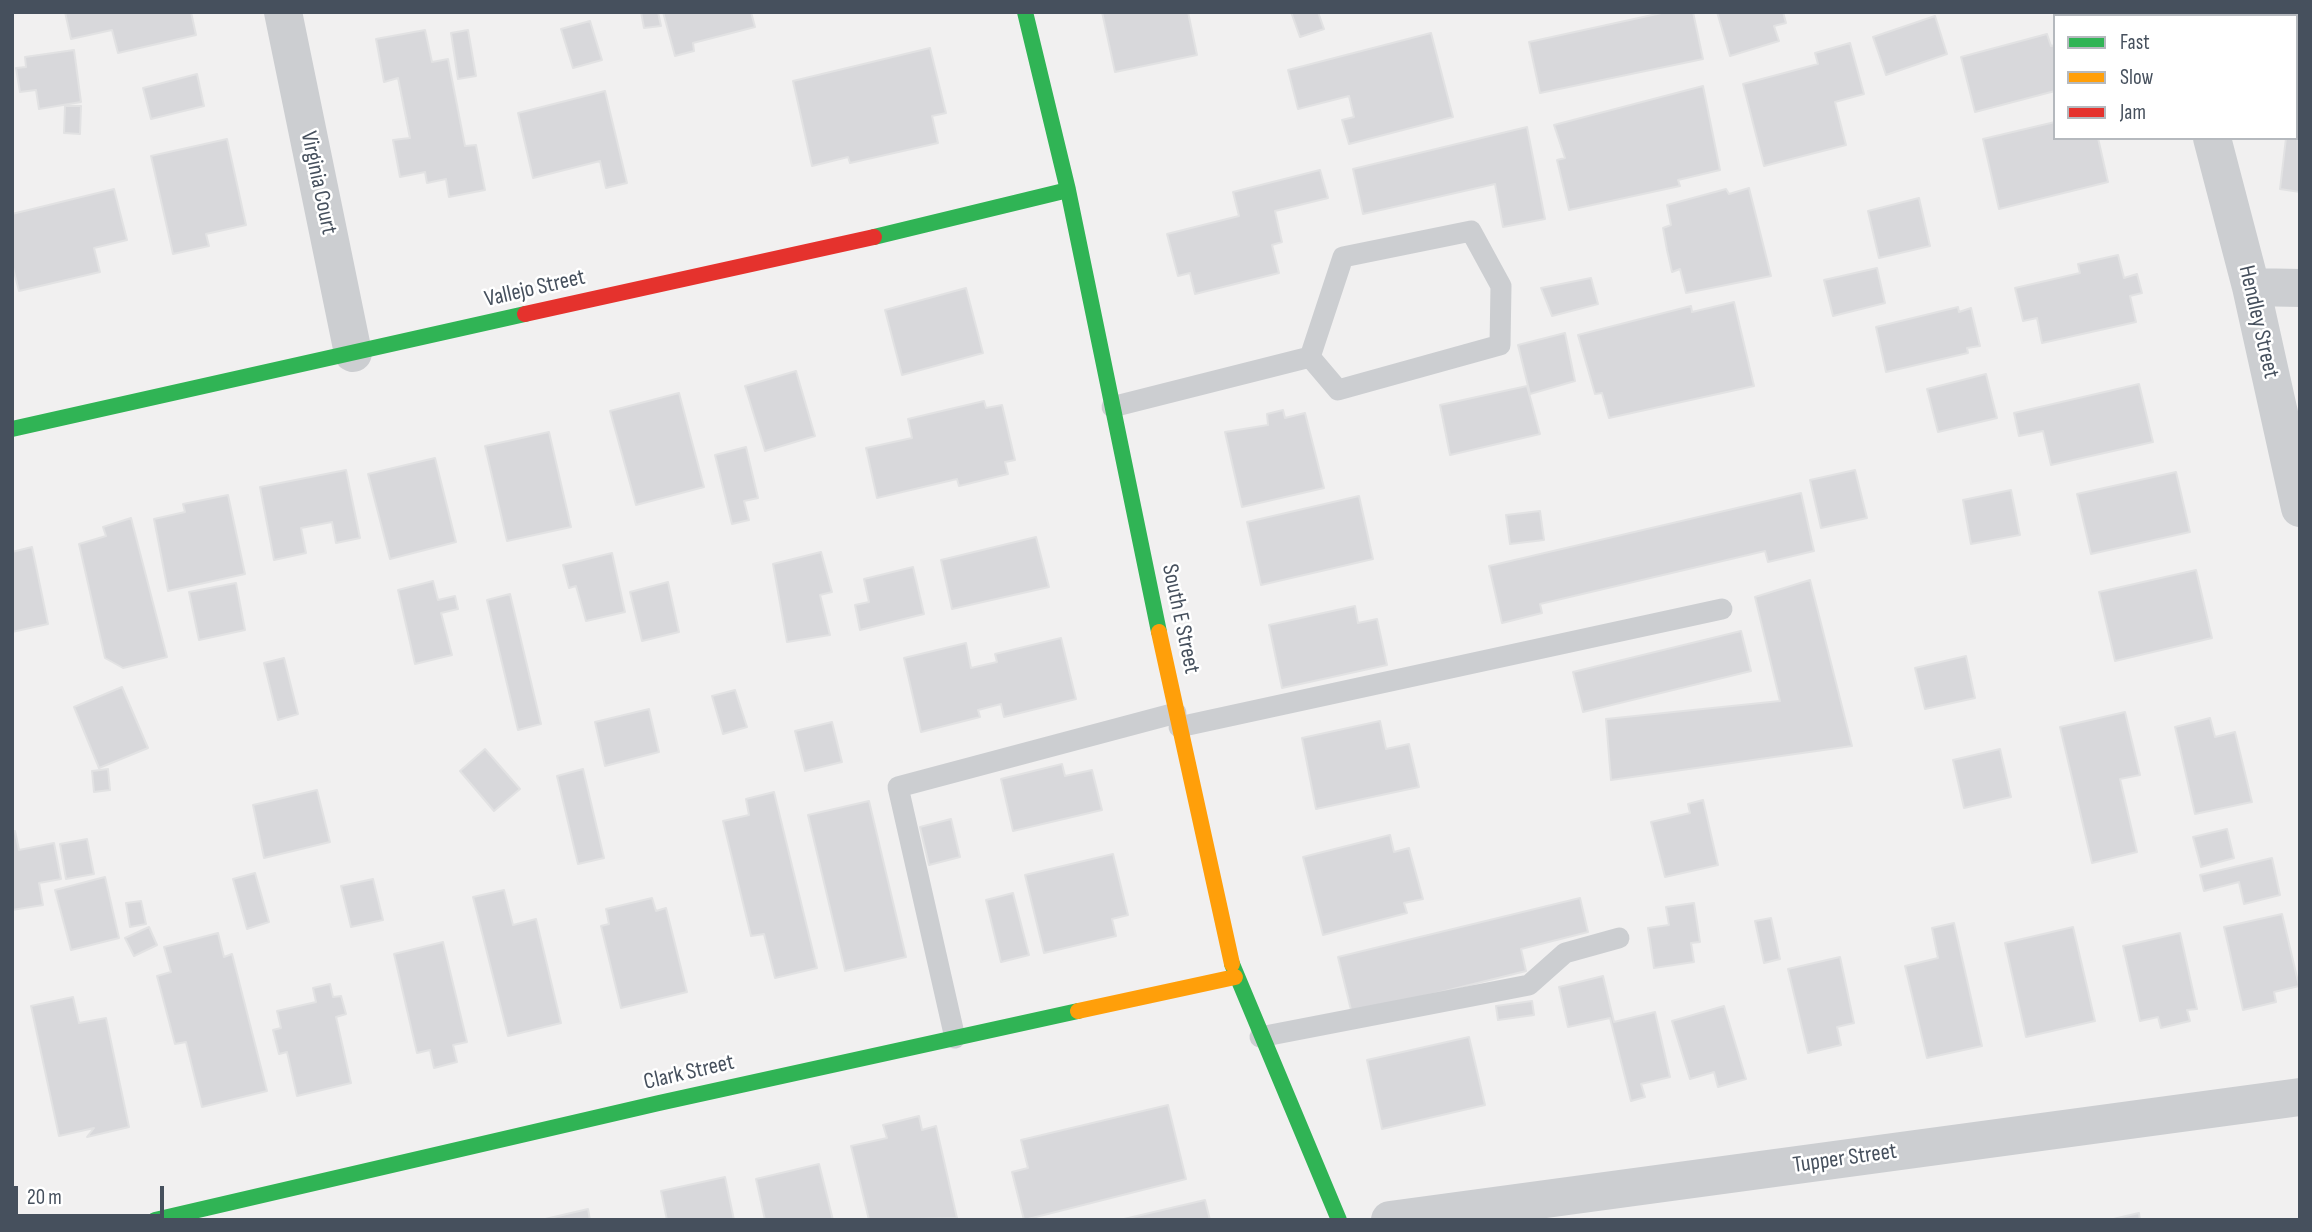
<!DOCTYPE html>
<style>
body{margin:0}
#map{position:relative;width:2312px;height:1232px;overflow:hidden;background:#f1f0f0;font-family:"Sofia Sans Condensed",sans-serif}
canvas{display:block}
.frame{position:absolute;inset:0;border:14px solid #46505d;pointer-events:none}
.legend{position:absolute;left:2053px;top:14px;width:245px;height:126px;box-sizing:border-box;background:#fff;border:2px solid #b5b9be;margin:0;padding:9px 12px;list-style:none;font-size:21px;color:#46505d}
.legend li{display:flex;align-items:center;gap:14px;height:35px}
.legend b{width:35px;border:2px solid #b5b9be}
.scale{position:absolute;left:14px;top:1186px;width:150px;height:32px;box-sizing:border-box;border:4px solid #46505d;border-top:0;padding-left:9px;font-size:21px;line-height:24px;white-space:nowrap;color:#46505d;-webkit-text-stroke:5px #fff;paint-order:stroke}
</style>
<div id="map">
<canvas width="2312" height="1232"></canvas>
<div class="frame"></div>
<ul class="legend">
<li><b style="height:9px;background:#30b455"></b>Fast</li>
<li><b style="height:9px;background:#ff9f0a"></b>Slow</li>
<li><b style="height:9px;background:#e5322d"></b>Jam</li>
</ul>
<div class="scale">20 m</div>
</div>
<script>
const ctx = document.querySelector('canvas').getContext('2d');
ctx.lineJoin = 'round';
function fill(path, color) { ctx.fillStyle = color; ctx.fill(path, 'evenodd'); }
function stroke(path, color, width, dash) { ctx.strokeStyle = color; ctx.lineWidth = width; ctx.lineCap = dash ? 'butt' : 'round'; ctx.setLineDash(dash || []); ctx.stroke(path); }
function label(font, color, halo, rows, align = 'center') {
  ctx.font = font + ' "Sofia Sans Condensed",sans-serif'; ctx.lineWidth = 5; ctx.setLineDash([]); ctx.textBaseline = 'middle'; ctx.strokeStyle = halo; ctx.fillStyle = color; for (const [text, x, y, turn = 0] of rows) {
    ctx.save(); ctx.translate(x, y); ctx.rotate((+turn || 0) * Math.PI / 180); ctx.textAlign = isNaN(turn) ? turn : align; if (halo) ctx.strokeText(text, 0, 0); ctx.fillText(text, 0, 0); ctx.restore();
  }
}
const building = new Path2D(`
 M65 12H191L196 35 118 53 112 30 71 39Z
 M641 12H658L661 26 644 28Z
 M663 12H751L755 27 693 43 694 51 675 56Z
 M1102 12H1188L1197 55 1115 72Z
 M1291 12H1318L1324 29 1300 37Z
 M1666 12H1693L1703 59 1540 93 1529 42Z
 M1717 12H1783L1786 23 1774 26 1779 41 1730 56Z
 M1935 16 1947 54 1886 75 1873 37Z
 M590 21 602 60 573 68 561 29Z
 M425 30 432 62 448 59 465 146 476 145 485 190 449 197 446 179 427 183 425 172 400 177 393 140 410 138 398 78 384 82 376 39Z
 M468 30 476 76 458 79 451 33Z
 M1431 33 1453 117 1349 144 1342 120 1354 117 1349 96 1298 109 1288 70Z
 M2047 34 2051 46 2055 45V91L1975 112 1961 57Z
 M1850 43 1864 94 1835 102 1846 145 1764 166 1743 84 1818 64 1815 53Z
 M930 48 946 113 932 116 938 143 850 163 848 157 812 166 793 81Z
 M74 50 81 102 39 109 36 90 20 92 16 68 26 67 25 57Z
 M197 74 204 106 151 119 143 88Z
 M1703 86 1720 170 1678 180 1680 186 1569 210 1557 160 1565 158 1554 125Z
 M605 91 627 183 606 188 600 161 533 178 518 113Z
 M2296 95H2300V192L2280 189 2286 138H2296Z
 M65 106H81L80 134 64 133Z
 M2055 122V138H2098L2108 182 1999 209 1983 139Z
 M1527 127 1545 219 1503 227 1495 184 1363 214 1353 169Z
 M227 139 246 225 206 234 209 246 173 254 151 156Z
 M1320 170 1328 198 1275 211 1282 242 1272 245 1279 273 1195 294 1190 273 1178 276 1167 234 1239 216 1233 192Z
 M1749 188 1771 276 1686 293 1680 269 1672 272 1667 250 1663 228 1671 225 1667 205 1726 189 1729 194Z
 M114 189 127 240 94 248 100 272 19 291 12 264V214Z
 M1919 198 1930 246 1879 258 1868 211Z
 M2118 255 2124 278 2137 274 2142 293 2130 296 2136 322 2042 343 2037 318 2023 321 2015 288 2080 273 2078 264Z
 M1877 268 1885 303 1833 316 1824 280Z
 M1591 278 1598 304 1552 316 1541 288Z
 M966 288 983 353 902 375 885 310Z
 M1734 302 1754 386 1609 418 1602 393 1595 394 1578 335 1691 306 1692 312Z
 M1958 307 1959 312 1971 308 1980 346 1967 348 1968 353 1886 372 1876 327Z
 M1565 333 1575 381 1530 394 1518 345Z
 M796 371 815 436 765 451 745 386Z
 M1986 374 1997 418 1938 432 1927 389Z
 M2139 384 2153 442 2051 465 2043 431 2019 436 2014 413Z
 M1527 386 1540 434 1450 455 1440 405Z
 M679 393 704 487 636 505 610 411Z
 M984 401 986 408 1002 405 1015 460 1005 462 1008 474 959 486 957 479 877 498 866 448 912 438 908 419Z
 M1283 410 1285 418 1305 413 1324 488 1242 507 1225 432 1268 425 1267 414Z
 M549 432 571 527 507 541 485 446Z
 M746 447 758 498 744 501 749 520 732 524 715 455Z
 M435 458 456 542 390 559 368 474Z
 M346 470 360 538 336 543 332 522 301 528 306 553 274 560 260 487Z
 M1855 470 1867 518 1821 528 1810 480Z
 M2176 472 2190 532 2091 554 2077 494Z
 M2011 490 2020 535 1971 544 1963 500Z
 M1801 493 1814 551 1768 562 1765 551 1540 604 1542 613 1502 623 1489 566Z
 M228 495 245 574 168 591 154 519 185 512 183 504Z
 M1359 496 1373 559 1261 585 1247 522Z
 M1540 511 1544 540 1510 544 1506 515Z
 M131 518 167 657 123 668 105 658 79 544 106 536 103 527Z
 M1036 537 1049 587 952 609 941 560Z
 M32 547 48 624 12 632V552Z
 M821 552 832 592 820 595 830 635 787 642 773 564Z
 M612 553 625 612 586 621 576 586 569 588 563 565Z
 M913 567 924 614 860 630 855 605 869 602 864 579Z
 M2196 570 2212 638 2115 661 2099 592Z
 M1810 580 1852 746 1611 780 1606 719 1780 701 1755 597Z
 M433 581 438 600 455 596 458 609 441 613 452 655 415 664 398 590Z
 M668 582 679 632 642 641 630 592Z
 M236 583 245 630 199 640 189 592Z
 M510 594 541 724 518 730 487 600Z
 M1355 606 1358 623 1377 619 1387 665 1282 688 1269 625Z
 M1741 631 1751 671 1583 712 1573 672Z
 M1061 638 1076 699 1004 717 1001 704 978 710 980 717 921 732 904 658 966 643 971 668 997 662 995 654Z
 M1966 656 1975 698 1925 709 1915 668Z
 M284 658 298 714 278 720 264 663Z
 M122 687 148 748 99 768 74 707Z
 M735 690 747 727 723 734 712 696Z
 M649 709 659 752 605 766 595 722Z
 M2125 712 2140 775 2120 779 2137 852 2092 863 2060 727Z
 M2210 718 2215 737 2235 732 2252 802 2195 814 2175 727Z
 M1380 721 1386 749 1409 744 1419 787 1316 809 1302 738Z
 M832 722 842 762 805 771 795 731Z
 M485 749 520 789 494 811 460 771Z
 M2000 749 2011 797 1964 808 1953 760Z
 M1062 764 1065 776 1092 770 1102 810 1013 831 1001 779Z
 M108 769 110 790 94 792 92 771Z
 M583 769 604 858 578 864 557 776Z
 M317 790 330 842 264 858 253 805Z
 M774 792 817 968 775 978 764 934 751 936 723 821 749 815 746 799Z
 M1703 800 1718 865 1665 877 1651 822 1690 813 1688 804Z
 M869 801 906 957 845 971 808 815Z
 M951 819 960 857 929 865 920 827Z
 M2227 829 2234 858 2201 867 2193 837Z
 M15 831 19 850 54 843 61 879 39 883 43 905 12 910V832Z
 M1390 835 1394 852 1409 848 1423 899 1404 903 1407 913 1323 935 1303 857Z
 M87 839 94 874 66 879 60 844Z
 M1113 854 1128 915 1112 919 1116 936 1044 953 1025 875Z
 M2272 858 2280 895 2244 904 2239 882 2204 891 2200 875Z
 M255 873 269 922 247 929 233 879Z
 M105 877 119 938 71 950 55 890Z
 M373 879 383 920 351 927 341 886Z
 M504 890 513 925 536 919 561 1023 508 1036 473 897Z
 M1013 893 1029 955 1001 962 986 900Z
 M652 898 656 911 666 908 687 992 621 1008 601 926 609 924 606 909Z
 M1580 898 1588 932 1521 949 1526 971 1352 1014 1338 957Z
 M141 901 146 924 130 927 126 903Z
 M1694 903 1700 942 1691 943 1694 962 1654 968 1648 928 1669 925 1666 907Z
 M2282 914 2299 986 2274 992 2276 1002 2243 1010 2224 927Z
 M1771 918 1780 959 1764 963 1755 921Z
 M1954 923 1982 1046 1927 1058 1905 966 1938 958 1932 928Z
 M149 927 157 945 134 956 125 938Z
 M2073 927 2095 1021 2026 1037 2005 943Z
 M218 933 224 957 232 954 267 1091 202 1107 186 1042 175 1044 157 976 171 972 164 947Z
 M2180 933 2197 1009 2187 1010 2190 1021 2161 1028 2158 1017 2140 1021 2123 946Z
 M443 942 467 1042 453 1045 457 1062 434 1068 430 1050 417 1053 394 954Z
 M1840 957 1854 1023 1837 1027 1841 1045 1808 1053 1788 969Z
 M1603 976 1614 1022 1655 1012 1670 1077 1641 1084 1645 1097 1631 1101 1610 1018 1568 1027 1559 987Z
 M330 984 333 997 341 996 346 1014 336 1017 351 1083 297 1096 287 1052 279 1054 273 1030 281 1028 277 1011 316 1002 313 988Z
 M73 997 79 1023 106 1018 129 1127 87 1137 94 1128 59 1136 31 1006Z
 M1532 1001 1534 1015 1498 1020 1496 1006Z
 M1724 1006 1746 1079 1718 1087 1714 1072 1690 1079 1672 1021Z
 M1469 1037 1485 1105 1382 1129 1367 1060Z
 M1168 1105 1186 1179 1024 1220 1012 1172 1028 1168 1021 1140Z
 M919 1116 922 1130 936 1126 957 1218 869 1220 851 1146 887 1138 883 1125Z
 M819 1164 833 1220H765L756 1179Z
 M725 1177 734 1220H667L661 1191Z
 M1205 1200 1210 1220 1124 1219Z
 M588 1209 590 1220H541Z
 M2139 1213 2140 1220H2109Z`);
const lane = new Path2D(`
 M1112 407 1310 357 1338 390 1500 345 1501 286 1471 231 1343 257 1310 357
 M1179 727 1722 609
 M1260 1037 1529 985 1565 953 1619 938
 M955 1038 898 787 1176 713`);
const street = new Path2D(`
 M283 12 353 353
 M2180 12 2181 16
 M2212 138 2251 287 2300 508
 M2251 287 2300 288
 M1390 1220 2300 1097`);
const fast = new Path2D(`
 M1025 12 1068 190 1159 632
 M874 237 1068 190
 M12 429 525 314
 M1232 964 1339 1220
 M155 1220 659 1103 1078 1011`);
const slow = new Path2D(`
 M1159 632 1232 964
 M1078 1011 1235 977`);
const jam = new Path2D(`
 M525 314 874 237`);
const streetNames = [
 ["Virginia Court",318,183,78],
 ["Vallejo Street",535,289,-13],
 ["Hendley Street",2258,322,77],
 ["South E Street",1180,619,78],
 ["Clark Street",689,1073,-13],
 ["Tupper Street",1845,1159,-8]
];
fill(building, '#d8d8db');
stroke(building, '#e2e2e3', 2);
stroke(lane, '#ccced1', 21);
stroke(street, '#ccced1', 38);
stroke(fast, '#30b455', 16);
stroke(slow, '#ff9f0a', 16);
stroke(jam, '#e5322d', 16);
label('23px', '#46505d', '#fff', streetNames);
</script>
